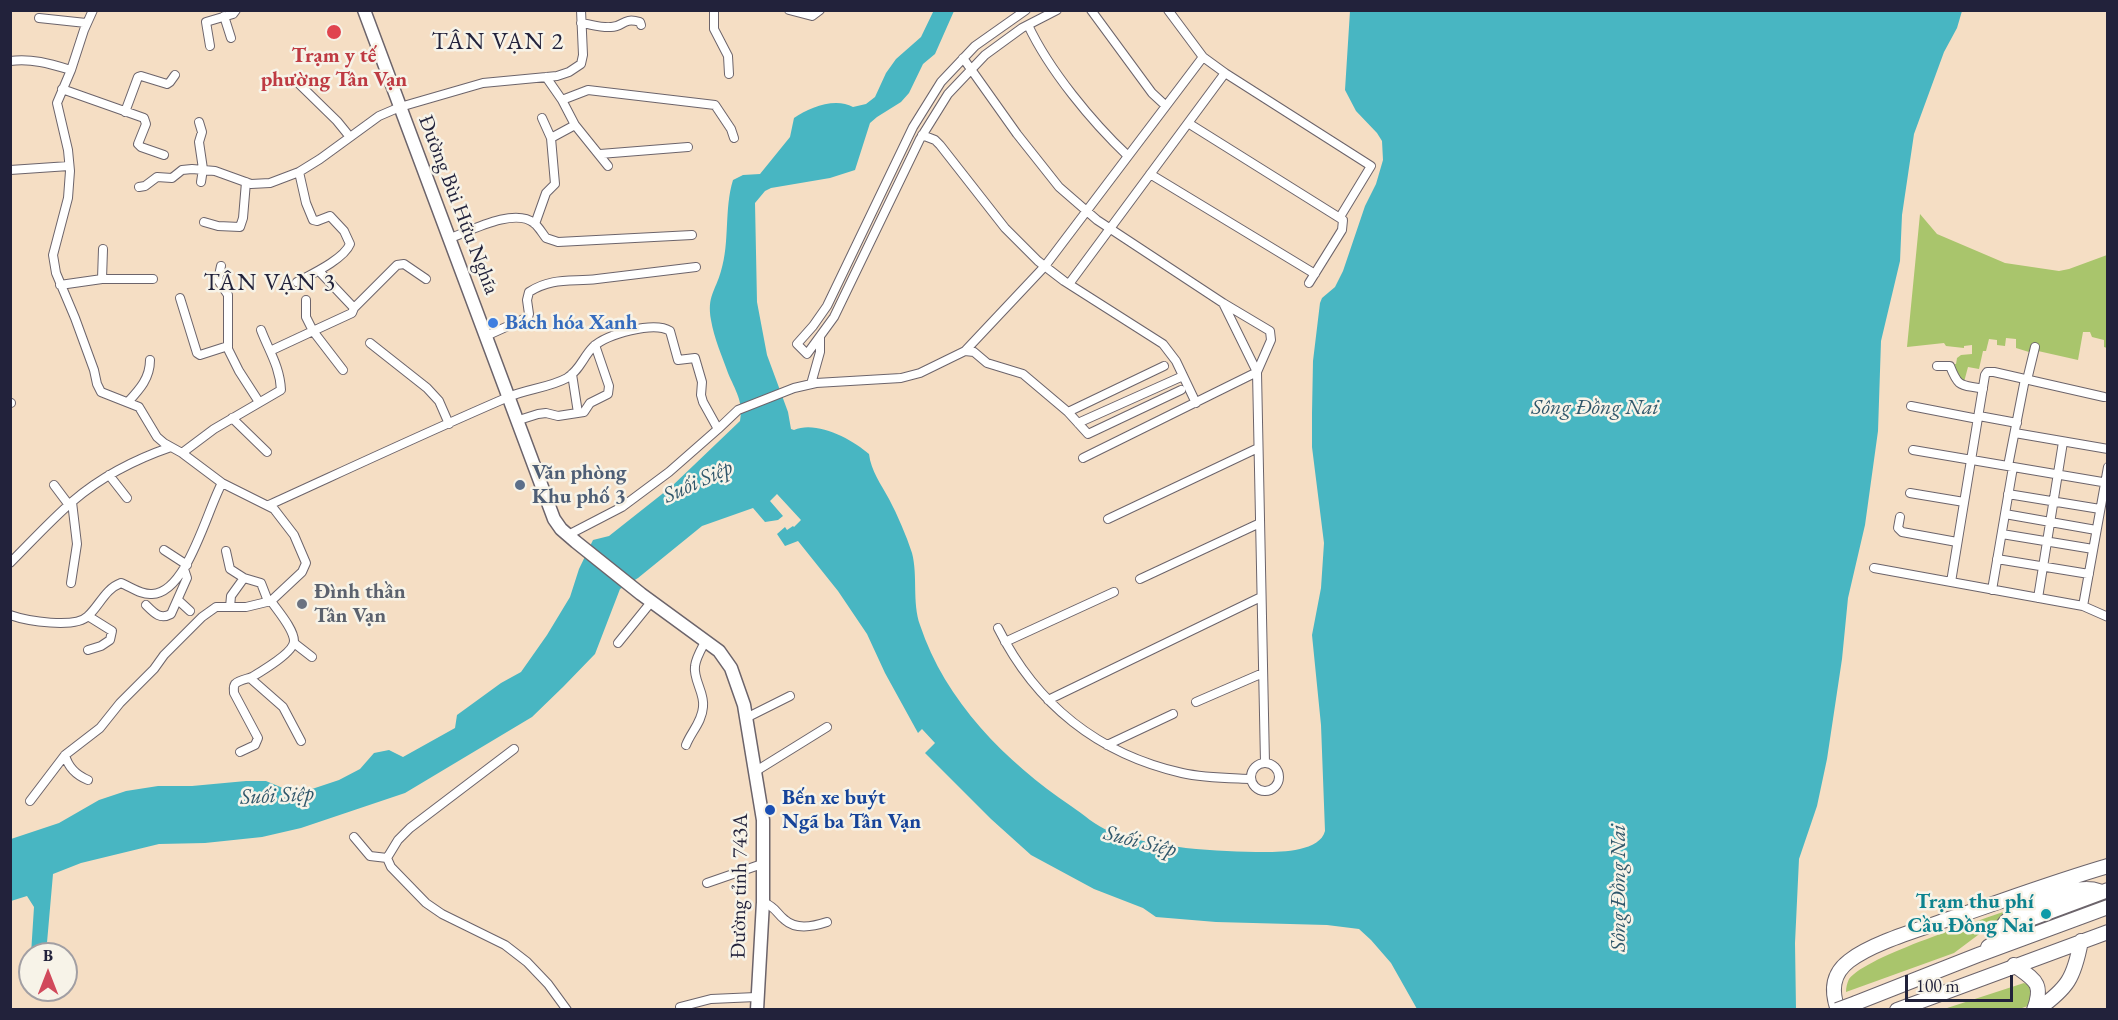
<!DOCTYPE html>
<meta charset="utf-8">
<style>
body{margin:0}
#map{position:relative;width:2118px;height:1020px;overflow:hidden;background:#f5dec4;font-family:"EB Garamond",serif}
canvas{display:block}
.frame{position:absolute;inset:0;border:12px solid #22223b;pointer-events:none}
.north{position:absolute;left:18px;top:942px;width:60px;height:60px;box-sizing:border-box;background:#f7f3e8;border:2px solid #a29fa3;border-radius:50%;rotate:0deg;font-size:16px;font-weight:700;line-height:24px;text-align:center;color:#22223b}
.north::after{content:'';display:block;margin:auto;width:21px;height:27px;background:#d1495b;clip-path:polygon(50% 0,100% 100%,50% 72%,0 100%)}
.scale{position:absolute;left:1905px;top:975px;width:108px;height:27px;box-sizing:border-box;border:3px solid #22223b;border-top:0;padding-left:8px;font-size:18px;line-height:21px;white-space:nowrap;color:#22223b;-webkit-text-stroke:4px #f7f3e8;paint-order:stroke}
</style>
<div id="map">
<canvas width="2118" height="1020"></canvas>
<div class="frame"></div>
<div class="north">B</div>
<div class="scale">100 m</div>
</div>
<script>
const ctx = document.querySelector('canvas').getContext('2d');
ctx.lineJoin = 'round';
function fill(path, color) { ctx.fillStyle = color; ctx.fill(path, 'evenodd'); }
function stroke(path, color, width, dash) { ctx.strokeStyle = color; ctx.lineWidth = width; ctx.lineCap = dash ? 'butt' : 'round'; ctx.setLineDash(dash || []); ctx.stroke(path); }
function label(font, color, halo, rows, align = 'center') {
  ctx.font = font + ' "EB Garamond",serif'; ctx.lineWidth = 5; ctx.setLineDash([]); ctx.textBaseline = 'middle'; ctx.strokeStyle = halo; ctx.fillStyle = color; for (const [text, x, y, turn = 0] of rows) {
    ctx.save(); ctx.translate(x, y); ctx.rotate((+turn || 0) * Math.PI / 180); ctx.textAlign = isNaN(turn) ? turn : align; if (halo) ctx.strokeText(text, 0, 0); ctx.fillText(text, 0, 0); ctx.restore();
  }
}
const green = new Path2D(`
 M1920 214 1937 234 2005 263 2059 271 2069 269 2107 255V348L2104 347V340L2092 337 2090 332H2083L2078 360 2038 351 2029 352 2016 348V339L2006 338 2005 346 1997 345V340L1989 339 1986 351H1983L1979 369 1968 367 1964 382 1959 381 1953 364H1956L1957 358 1961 355 1972 354V345L1964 346V348L1946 346 1944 343 1907 347Z
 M2014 908 1954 953 1846 992C1846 988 1847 983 1849 979 1868 955 1980 921 2014 908Z
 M2024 983 2031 986 2033 1002 2028 1006 2019 1009 1941 1010Z`);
const water = new Path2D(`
 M934 10 954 11 935 54 923 64 909 93 901 102 877 117 870 123 855 170 830 178 771 188 765 191 755 203 757 302 767 355 788 412 791 429 794 430C816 420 852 439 869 454 871 471 881 484 889 499 898 516 906 535 912 553 918 576 912 602 920 625 945 701 1006 762 1071 806 1083 814 1096 826 1109 831 1154 848 1217 852 1265 852 1283 852 1320 851 1325 831L1321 725 1312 635 1321 588 1324 543 1312 447V413L1313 361 1320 303 1322 298 1335 287 1343 271 1365 206 1376 184 1383 160 1382 141 1377 133 1356 111 1345 90 1350 11H1962L1957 28 1944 52 1914 134 1902 215 1900 261 1881 341 1878 431 1865 525 1848 598 1842 659 1827 759 1817 806 1799 859 1795 943 1796 1009H1417L1391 963 1371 940 1359 929 1327 925 1216 922 1156 917 1143 908 1094 889 1031 855 991 819 925 753 935 743 922 729 918 733 885 673 867 634 838 591 798 541 785 546 777 534 785 527 787 530 793 526 794 527 801 520 777 494 770 501 783 516 778 520 765 522 753 508 702 526 638 578 620 589 595 654 563 687 532 717 405 793 301 828 262 837 205 843 159 844 81 863 53 874 46 954H31L34 907 27 896 11 901V839L59 823 99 800 126 791 158 786H192L246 781H266L290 791H306L339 780 360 769 374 753 389 750 403 757 455 728 457 715 501 683 521 672 547 635 570 597 579 569 593 540 609 536 671 487 740 421C744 402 735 390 728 373 722 356 714 338 711 320 707 296 715 292 721 271 730 242 724 209 733 180L743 175 760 174 790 137 794 118C809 107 836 97 853 107L866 104 875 97 886 73 896 59 921 37Z`);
const street = new Path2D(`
 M714 10V29L728 56 729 74
 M789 10 812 16 820 10
 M1026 10 975 46 941 82 913 127 827 306 813 326 797 344 807 354 834 317 920 139 948 94 985 55 1022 28 1057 10
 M1091 10 1152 93 1166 106
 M1168 10 1203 57 1225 73 1371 166 1340 217
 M224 16 231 38
 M39 18 86 23
 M581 23C590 24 601 28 611 27 624 27 622 17 640 22L641 25
 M1028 25C1049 70 1092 122 1128 156
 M210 46 206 22 233 14 236 10
 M963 58 1017 134 1059 187 1097 220 1223 303 1257 372
 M10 61C32 58 51 64 71 70
 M546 77 562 100 575 125 608 166
 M295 80 337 121 350 137
 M62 89 144 118 146 124 138 144 141 147 164 155
 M562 100 588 90 715 105 731 129 734 138
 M125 112 138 77 141 76 167 84 170 82 175 75
 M542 118 551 138
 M199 122 202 132 199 142 203 169 201 182
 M1188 123 1343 220 1342 230 1309 283
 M922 135 935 140 940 145 1005 228 1038 261 1064 281 1163 344 1176 361 1196 403
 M600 154 688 147
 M10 170 69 166
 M1150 174 1315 274
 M139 187 145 186 157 177 172 178 182 170 192 169 215 171 251 184 270 183 299 172 320 159 379 116 400 107 483 83 557 76 569 72 581 64 583 55 581 10
 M204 222 218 226 240 227 243 218 246 182
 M535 224 546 193 555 184 551 138 575 125
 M448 239C470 231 514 207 534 223 539 227 542 233 546 238L558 242 692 235
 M221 266 218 280 228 295V349L239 371 259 402
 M319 271 354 308 352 313 313 331 343 370
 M102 279 103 249
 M297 282C312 274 344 259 350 244L344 231 330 216 317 221 313 220 306 203 299 172
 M1069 284 1225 73
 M60 285 102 279H153
 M180 298 197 353 200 355 228 346
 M1223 303 1270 331 1271 340 1257 372 1265 763
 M354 308 397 265 404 264 426 279
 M486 336 528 317 529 314 527 300 529 292C552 277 572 282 597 279 630 275 663 271 696 267
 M370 343 427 388 439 401 449 424
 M270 351 313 331 306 317V300
 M965 351 1045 266 1203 57
 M1937 366H1950C1959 389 1961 384 1983 389
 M572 374 578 413
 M2027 380 2035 347
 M811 384 820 352V338
 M128 402C140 389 150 378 150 360
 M10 403H11
 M1911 406 1978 419
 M1068 412 1164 366
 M1979 416 2017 423
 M232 418 267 452
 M519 420 538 414 546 413 558 416 584 412 590 403 608 394 609 386 595 345
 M1078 423 1183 376
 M2015 433 2108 449
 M1913 450 2108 483
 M182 453 214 429 281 390C280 367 269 351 261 330
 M1083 458 1257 372
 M2008 466 2025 379
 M109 475 127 498
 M54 485 69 505
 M1910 493 1964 502
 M2008 494 2100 509
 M269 505C348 469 427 432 506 398 525 389 549 388 567 378 580 370 583 357 593 347 607 334 654 321 670 331L678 360 695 358 702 382 701 395 703 402 718 429
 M2005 514 2096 530
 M1900 517 1898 528 1902 532 1957 542
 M1108 519 1258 448
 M2002 534 2093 549
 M568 535 622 507 669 472 718 429 738 410 794 388 816 383 901 378 920 373 965 351 974 352 987 363 1023 374 1068 412 1088 434 1181 390
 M164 550 187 565
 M226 551 230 569 244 578 261 583 268 601
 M1997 559 2089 574
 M10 563C31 542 51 520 73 501 101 477 136 459 171 447
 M1874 568 2083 606 2108 617
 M1140 579 1260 523
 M1951 582 1985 375 1987 372H1994L2104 397
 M71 583 77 544 72 502
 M1992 590 2013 467
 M2038 598 2063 442
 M178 600 190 611
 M146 605C154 613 160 620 171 614L187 578 184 569
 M2083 606 2108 467
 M230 607 231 596 244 578
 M10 615C27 621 75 629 88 616 100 605 105 589 121 583 131 587 141 595 152 594 187 593 207 510 222 483
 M998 628C1036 704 1098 754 1182 773 1204 778 1227 778 1250 779
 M1005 642 1114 592
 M294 643 312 657
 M618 643 652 601
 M88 650 101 646 110 640 112 631 88 616
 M250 678 283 707 301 741
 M1048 700 1261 597
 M1196 702 1263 673
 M746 718 790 696
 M686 745C691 732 702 722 703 707 705 693 693 680 695 666 696 657 702 648 706 640
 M1107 745 1173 714
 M514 749 410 828 398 840 387 858 391 867 426 903 442 914 505 945 527 962 548 984 567 1010
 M240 752 255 745 258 738 234 693C234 689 233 687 235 684 239 680 247 679 252 677 262 671 294 652 294 641 294 629 277 610 271 601
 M65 755C68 767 76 775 88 780
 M1251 777a14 14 0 1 1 28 0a14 14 0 1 1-28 0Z
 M756 771 827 727
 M30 801 65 755 100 728 120 703 154 669 164 655 202 617 216 607H246L271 601 302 572 306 563 294 535 274 509 222 483 182 453 164 443 157 437 139 407 101 392 97 384 94 370 75 318 56 273 53 255 68 198 70 171 68 150 57 103 71 70 84 30 93 10
 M354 837 370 856 387 858
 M707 883 762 864
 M763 902C777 908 775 912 785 920 796 930 815 926 827 922
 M680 1007 711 999 756 997`);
const primary = new Path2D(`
 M364 10 554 519 561 529 576 542 641 594 719 651 731 668 744 705 763 820V902L757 1010`);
const highway = new Path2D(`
 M1994 941C1998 932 2002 924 2010 918 2028 903 2076 883 2099 891
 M1988 947 2030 919 2108 890
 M2014 965C2035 980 2044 983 2034 1010
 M1856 1003 1978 955 2108 907
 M1838 1010C1831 991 1832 974 1849 961 1872 943 1918 930 1946 920 2000 902 2053 882 2108 866
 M1897 1010 2108 932
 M2037 1010C2068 988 2074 978 2081 941`);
const highwayBridge = new Path2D(`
 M1837 1010 1856 1003`);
const markers = [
 [334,32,8,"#e0444e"],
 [493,323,6,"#3f7fe0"],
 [520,485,6,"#5c6f8a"],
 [302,604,6,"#6b7280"],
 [770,810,6,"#1a4fb4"],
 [2046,914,6,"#0f9aa8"]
];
const healthNames = [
 ["Trạm y tế",334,56],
 ["phường Tân Vạn",334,80]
];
const streetNames = [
 ["Đường Bùi Hữu Nghĩa",458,205,69],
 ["Đường tỉnh 743A",740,886,-89]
];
const shopNames = [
 ["Bách hóa Xanh",505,323]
];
const serviceNames = [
 ["Văn phòng",532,473],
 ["Khu phố 3",532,497]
];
const worshipNames = [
 ["Đình thần",314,592],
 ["Tân Vạn",314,616]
];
const transitNames = [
 ["Bến xe buýt",782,798],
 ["Ngã ba Tân Vạn",782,822]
];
const cultureNames = [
 ["Trạm thu phí",2034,902],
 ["Cầu Đồng Nai",2034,926]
];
const waterNames = [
 ["Sông Đồng Nai",1595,408],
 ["Suối Siệp",698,482,-25],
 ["Suối Siệp",277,796,-3],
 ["Suối Siệp",1140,842,14],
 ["Sông Đồng Nai",1619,888,-90]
];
const quarterNames = [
 ["TÂN VẠN 2",498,42],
 ["TÂN VẠN 3",270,283]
];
fill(green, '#a9c56c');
fill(water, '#48b6c2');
stroke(street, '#6c646b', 10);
stroke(primary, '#6c646b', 15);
stroke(highway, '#6c646b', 16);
stroke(street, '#fff', 8);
stroke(primary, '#fff', 12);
stroke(highway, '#fff', 14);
stroke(highwayBridge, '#6c646b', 16, []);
stroke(highwayBridge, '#fff', 14);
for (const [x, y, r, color] of markers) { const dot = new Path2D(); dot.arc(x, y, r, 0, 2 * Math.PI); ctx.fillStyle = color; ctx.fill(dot); stroke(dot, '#f7f3e8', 2); }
label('bold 21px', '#be3a42', '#f7f3e8', healthNames);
label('21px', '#22223b', '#f7f3e8', streetNames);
label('bold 21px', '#366cbe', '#f7f3e8', shopNames, 'left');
label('bold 21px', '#4e5e75', '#f7f3e8', serviceNames, 'left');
label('bold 21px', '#5b616d', '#f7f3e8', worshipNames, 'left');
label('bold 21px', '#164399', '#f7f3e8', transitNames, 'left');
label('bold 21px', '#0d838f', '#f7f3e8', cultureNames, 'right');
label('italic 22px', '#2f566a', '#f7f3e8', waterNames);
ctx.letterSpacing = '1.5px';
label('24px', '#22223b', '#f7f3e8', quarterNames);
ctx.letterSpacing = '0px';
</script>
